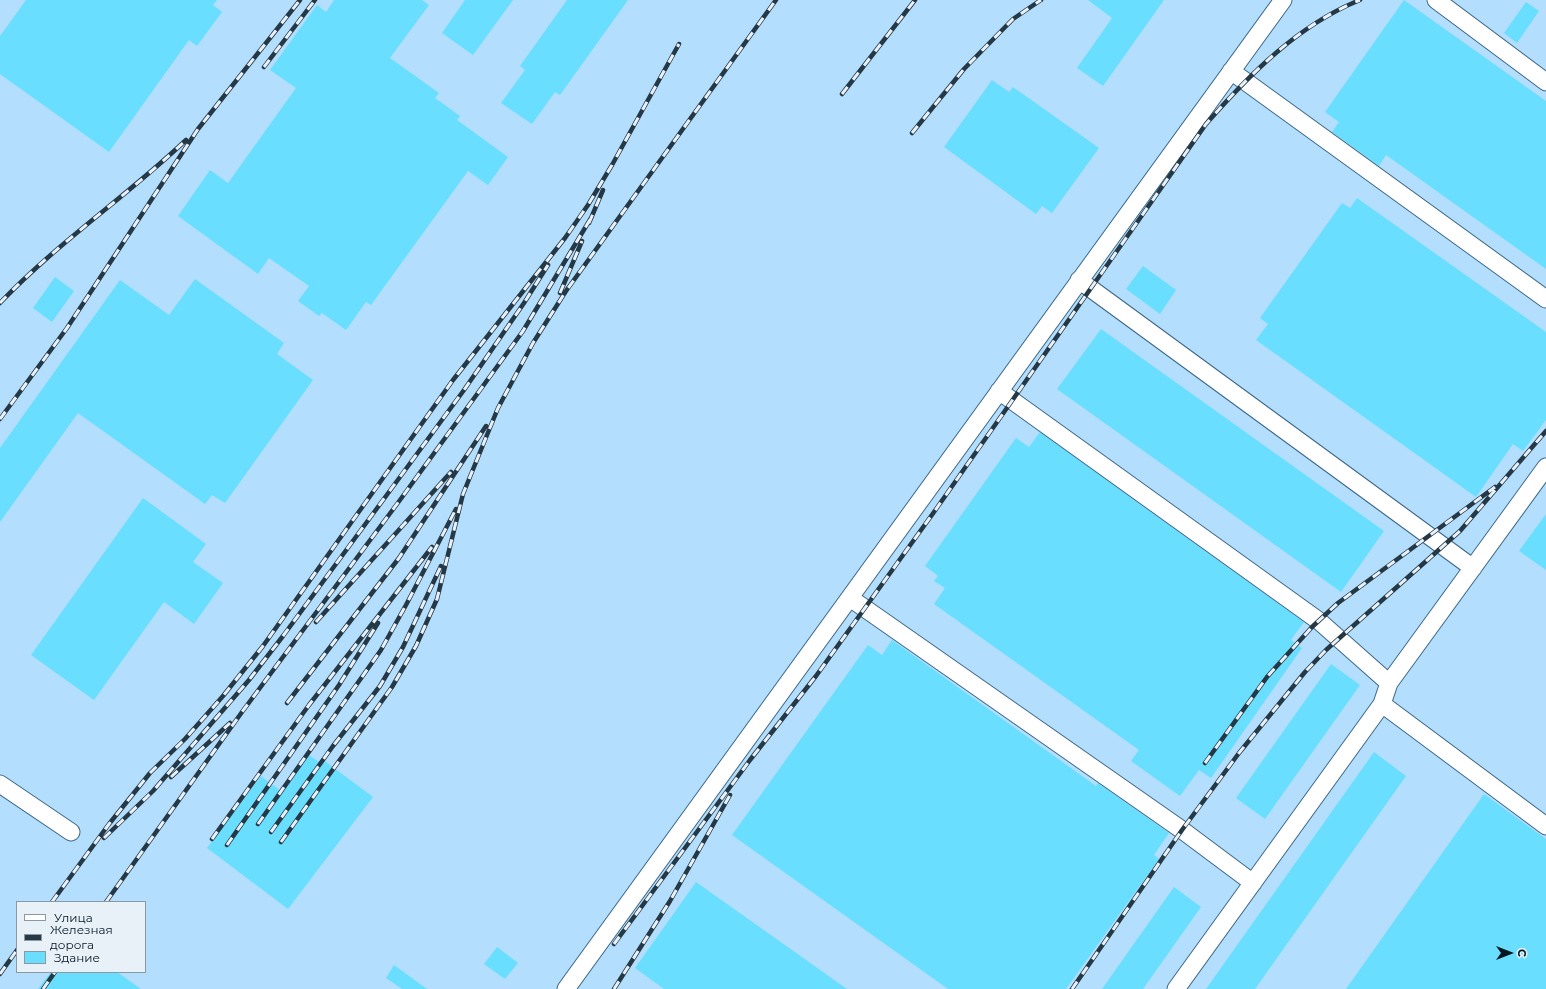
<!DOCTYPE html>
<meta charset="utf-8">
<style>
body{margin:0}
#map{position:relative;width:1546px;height:989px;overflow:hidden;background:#cbe7fb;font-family:Montserrat,sans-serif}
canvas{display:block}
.legend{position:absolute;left:16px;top:901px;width:130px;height:72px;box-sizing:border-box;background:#e8f1f8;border:1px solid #8d99a2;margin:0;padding:5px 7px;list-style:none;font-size:12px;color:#041622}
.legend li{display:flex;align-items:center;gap:8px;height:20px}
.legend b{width:20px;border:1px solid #8d99a2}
.north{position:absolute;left:1490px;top:933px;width:40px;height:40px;-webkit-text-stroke:3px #e8f1f8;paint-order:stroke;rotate:90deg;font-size:11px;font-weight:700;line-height:16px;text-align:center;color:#041622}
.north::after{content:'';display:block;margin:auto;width:14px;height:18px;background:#041622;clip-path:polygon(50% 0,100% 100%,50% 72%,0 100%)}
</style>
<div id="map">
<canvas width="1546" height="989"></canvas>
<ul class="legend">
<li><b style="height:5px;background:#fff"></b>Улица</li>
<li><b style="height:5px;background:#253846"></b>Железная дорога</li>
<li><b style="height:11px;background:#6adeff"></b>Здание</li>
</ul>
<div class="north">С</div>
</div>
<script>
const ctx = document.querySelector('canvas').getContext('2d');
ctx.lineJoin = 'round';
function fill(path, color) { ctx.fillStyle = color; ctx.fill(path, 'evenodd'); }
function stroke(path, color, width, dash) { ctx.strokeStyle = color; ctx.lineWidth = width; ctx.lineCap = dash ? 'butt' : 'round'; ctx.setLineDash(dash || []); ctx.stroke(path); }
const built = new Path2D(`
 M0 0H1546V989H0ZM17 902H145V972H17Z`);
const building = new Path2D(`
 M26 0H217L213 5 222 12 197 46 189 40 109 152 0 74V36Z
 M334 0H422L429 5 390 58 439 93 435 98 460 116 457 120 508 157 488 185 468 171 371 305 366 302 346 330 322 313 319 316 298 301 309 286 269 258 258 274 178 216 210 170 228 183 296 88 270 70 317 5 326 12Z
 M465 0H513L473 55 442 33Z
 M567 0H628L560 95 555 92 532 124 501 103 525 70 520 66Z
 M1088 0H1164L1103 86 1077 68 1112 18Z
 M1404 0 1546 101V269L1386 155 1379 166 1332 132 1339 122 1325 112Z
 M1526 2 1539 11 1517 43 1504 33Z
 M992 80 1009 92 1013 87 1099 148 1052 213 1042 206 1036 214 944 147Z
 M1357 198 1546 332V420L1523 451 1513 444 1476 497 1256 340 1268 324 1260 318 1342 203 1350 208Z
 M1143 266 1176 290 1160 314 1126 289Z
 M55 277 74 291 52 322 33 308Z
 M195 279 284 343 277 354 313 380 225 503 212 495 205 504 78 413 0 522V448L120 280 169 315Z
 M1101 329 1384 531 1341 592 1057 389Z
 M1040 432 1304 622 1291 640 1302 648 1211 778 1199 770 1180 796 1131 761 1139 750 934 604 945 588 934 581 938 576 925 566 1016 438 1029 447Z
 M143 498 206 544 193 562 223 583 194 624 164 602 94 700 31 655Z
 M1546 514V570L1519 551Z
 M892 640 1096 786 1098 783 1169 833 1154 855 1159 859 1066 989H948L732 835 868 645 882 655Z
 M1331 664 1360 685 1265 819 1236 798Z
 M1374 752 1406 776 1255 989H1206Z
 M309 755 319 762 322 759 373 797 288 909 207 848 261 776 281 791Z
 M1484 794 1546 839V989H1346Z
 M696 882 847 989H664L635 968Z
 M1174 887 1201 907 1143 989H1102Z
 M497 947 518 963 505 979 484 964Z
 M394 965 427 989H402L386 978Z
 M51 972H117L141 989H38Z`);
const minor = new Path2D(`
 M1436 0 1546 82
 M1231 71 1546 299
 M1079 280 1473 568
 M999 391 1319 621 1389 683
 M850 598 1182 830 1253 883
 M1382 704 1546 826
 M0 784 71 832
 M566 989 1283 0
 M1176 989 1382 704 1389 683 1546 467`);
const rail = new Path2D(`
 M264 67 315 0
 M842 94 915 0
 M912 133 964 69 1013 19 1041 0
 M589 223 603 190
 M560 293 582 241
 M0 303C57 243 126 197 186 140
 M0 419 67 328 198 129 300 0
 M316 622 451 472
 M287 703 399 558 486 426
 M1205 763 1267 677 1312 627 1338 603 1495 487
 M171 777 230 723
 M258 824 381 650 406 605 456 509
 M271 832 333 746 380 686 403 647 441 566
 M104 838 153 791 249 680 283 636 464 390 524 303 548 265
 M212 839 309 705 432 547
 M281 842 392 687 416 646 437 599 463 494 498 408 533 343 566 291 776 0
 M227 845 339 685 378 623
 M52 902 109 824 150 773 185 739 223 696 263 646 453 380 565 238 588 205 612 165 679 44
 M106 902 242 712 400 500 523 331 591 218
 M614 944 750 760 816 676 934 512 1206 124C1249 75 1298 25 1360 0
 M0 974 17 950
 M43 989 55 972
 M614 989 670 901 730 795
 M1072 989 1182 830 1239 753 1305 672 1326 650 1460 531 1546 431`);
fill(built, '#b3defd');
fill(building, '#6adeff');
stroke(minor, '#3c6886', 19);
stroke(minor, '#fff', 17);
stroke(rail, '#253846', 4.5);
stroke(rail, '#e8f1f8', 3, [9]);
</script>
